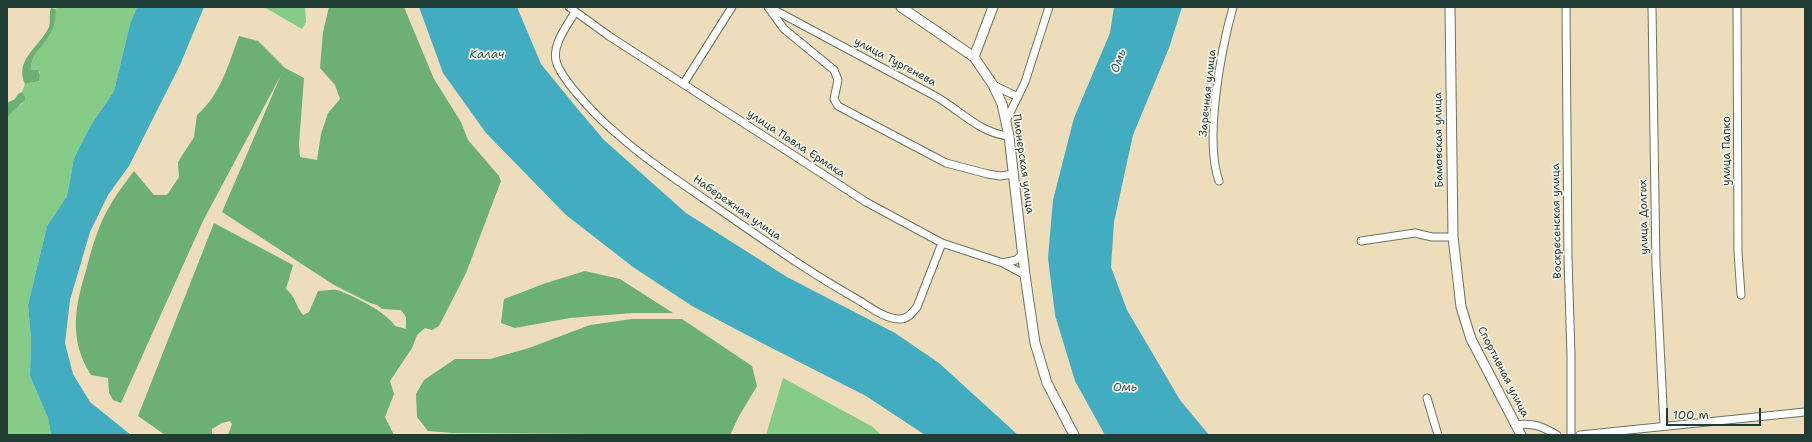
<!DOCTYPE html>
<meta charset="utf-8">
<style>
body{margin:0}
#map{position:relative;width:1812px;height:442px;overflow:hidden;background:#edb;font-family:"Shantell Sans",sans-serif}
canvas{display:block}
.frame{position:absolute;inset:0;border:8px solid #1f3d34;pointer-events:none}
.scale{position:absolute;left:1666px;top:408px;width:95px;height:18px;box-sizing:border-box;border:2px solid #1f3d34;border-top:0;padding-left:5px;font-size:12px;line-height:14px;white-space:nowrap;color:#1f3d34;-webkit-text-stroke:3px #f7f3e8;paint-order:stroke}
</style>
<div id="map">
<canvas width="1812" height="442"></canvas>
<div class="frame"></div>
<div class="scale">100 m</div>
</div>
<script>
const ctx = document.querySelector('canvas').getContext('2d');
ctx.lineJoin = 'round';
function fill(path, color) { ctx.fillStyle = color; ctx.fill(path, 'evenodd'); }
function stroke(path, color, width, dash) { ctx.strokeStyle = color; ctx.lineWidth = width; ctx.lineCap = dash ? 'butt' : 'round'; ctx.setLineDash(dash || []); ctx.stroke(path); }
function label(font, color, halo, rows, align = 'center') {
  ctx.font = font + ' "Shantell Sans",sans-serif'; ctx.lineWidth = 3.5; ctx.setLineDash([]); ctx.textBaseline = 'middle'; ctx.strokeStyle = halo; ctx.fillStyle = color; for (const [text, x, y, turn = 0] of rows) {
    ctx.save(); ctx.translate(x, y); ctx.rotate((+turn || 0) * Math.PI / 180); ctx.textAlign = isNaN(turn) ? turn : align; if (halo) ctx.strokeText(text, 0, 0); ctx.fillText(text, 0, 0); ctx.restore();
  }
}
const green = new Path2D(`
 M57 7H137L130 24 114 91 91 125 74 158 67 196 47 226 28 305 31 339 30 376 48 418 51 435H7V117L17 107 22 104 25 96 22 92 25 84 39 81 40 74 38 70H31C31 55 43 46 50 34 55 25 53 15 57 7Z
 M264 7H305L306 22 302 29Z
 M783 378 873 427 881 435H766Z`);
const forest = new Path2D(`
 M329 7H404L434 79 461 122 468 140 499 176 501 181 466 273 439 326 432 330 425 328 417 335 412 348 390 381 394 394 385 417 394 435H228L232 424 230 421 222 423 212 429V435H165L138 416 214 223 293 265 286 289C297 299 294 303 303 315L309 312 318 291C323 291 331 289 337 290 352 295 387 312 395 326L406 329V317L401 310 382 309 377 305 370 303 334 285 222 212 281 75 203 221 121 403 113 400 109 393 108 378 91 375C68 339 75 306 87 267 92 247 98 227 108 209 115 196 125 183 134 171L154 195H167L179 177 178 162 194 137 197 115C221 94 228 65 239 36L258 41 285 68 304 78 299 144 300 157 317 160 321 134 328 113 340 99 335 85 320 68 323 32Z
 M51 8 56 9C55 18 55 26 50 34 44 46 30 55 31 70H38L40 75 39 81 25 84C14 60 39 47 48 29 52 22 48 15 51 8Z
 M22 92 25 96V100L7 117V103L15 99 18 94Z
 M585 271 620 279 673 313H633L570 318 515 328 501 323 504 299 546 283Z
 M632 319H682L752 366 757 386 739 416 730 435 452 433 428 431 417 417 416 394 424 380 455 359H490L529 348 590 325Z`);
const water = new Path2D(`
 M137 7H204L180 65 129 166 108 195 90 232 70 300 65 343 73 374 90 402 131 435H51L48 418 30 376 31 339 28 305 47 226 67 196 74 158 91 125 114 91 130 24Z
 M419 7H517L541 64 576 107 604 140 686 213 787 277 895 333 939 363 1018 435H925L866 396 760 342 692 306 633 267 566 215 486 133 443 73Z
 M1114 7H1182L1169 48 1133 135 1114 222 1111 267 1127 310 1180 400 1209 435H1105L1075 381 1055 315 1048 258 1053 200 1074 118 1110 33Z`);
const minor = new Path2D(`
 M569 7 609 36 866 202 942 243 1003 263 1025 275
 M768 7 784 29 834 70 838 80 834 99 838 106 946 163 988 174 1000 176 1014 174
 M769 7C824 37 880 66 935 96 960 110 979 133 1009 136
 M1566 7 1568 259 1571 355V435
 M1652 7 1656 265 1664 426
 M1737 7 1738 252 1741 295
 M575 12C567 26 550 47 557 64 565 84 599 119 616 133 646 160 680 182 713 205 760 237 805 270 855 298 867 305 883 318 898 319 907 320 912 313 917 307L942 243
 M684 83 732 7
 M993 85 1018 97
 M1007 119 1025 82 1049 7
 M1219 181C1204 139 1221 50 1233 7
 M1361 241 1415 233 1432 237H1453
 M1003 263 1016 260 1022 255
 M1427 398 1438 435
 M1516 425C1533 422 1543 427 1557 435
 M1580 435 1805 412`);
const tertiary = new Path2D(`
 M901 7 974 57 993 85 1002 104 1009 136 1025 275 1035 343 1047 383 1074 435
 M1450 7 1453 237 1461 307 1471 339 1521 435
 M974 57 993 7`);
const streetNames = [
 ["улица Тургенева",895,62,28],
 ["Заречная улица",1208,93,-84],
 ["Бамовская улица",1439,140,-91],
 ["улица Павла Ермака",796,144,33],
 ["улица Папко",1727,151,-90],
 ["Пионерская улица",1023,164,82],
 ["Набережная улица",737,208,35],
 ["улица Долгих",1644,217,-91],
 ["Воскресенская улица",1557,221,-91],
 ["Спортивная улица",1503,372,63]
];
const waterNames = [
 ["Калач",487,55],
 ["Омь",1119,61,-70],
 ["Омь",1125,388]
];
fill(green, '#86cc86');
fill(forest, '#6cb073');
fill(water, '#42acc1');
stroke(minor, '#677563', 9);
stroke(tertiary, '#677563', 11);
stroke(minor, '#fff', 7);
stroke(tertiary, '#fff', 9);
label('11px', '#1f3d34', '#f7f3e8', streetNames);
label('italic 12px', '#2a5e5e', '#f7f3e8', waterNames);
</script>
